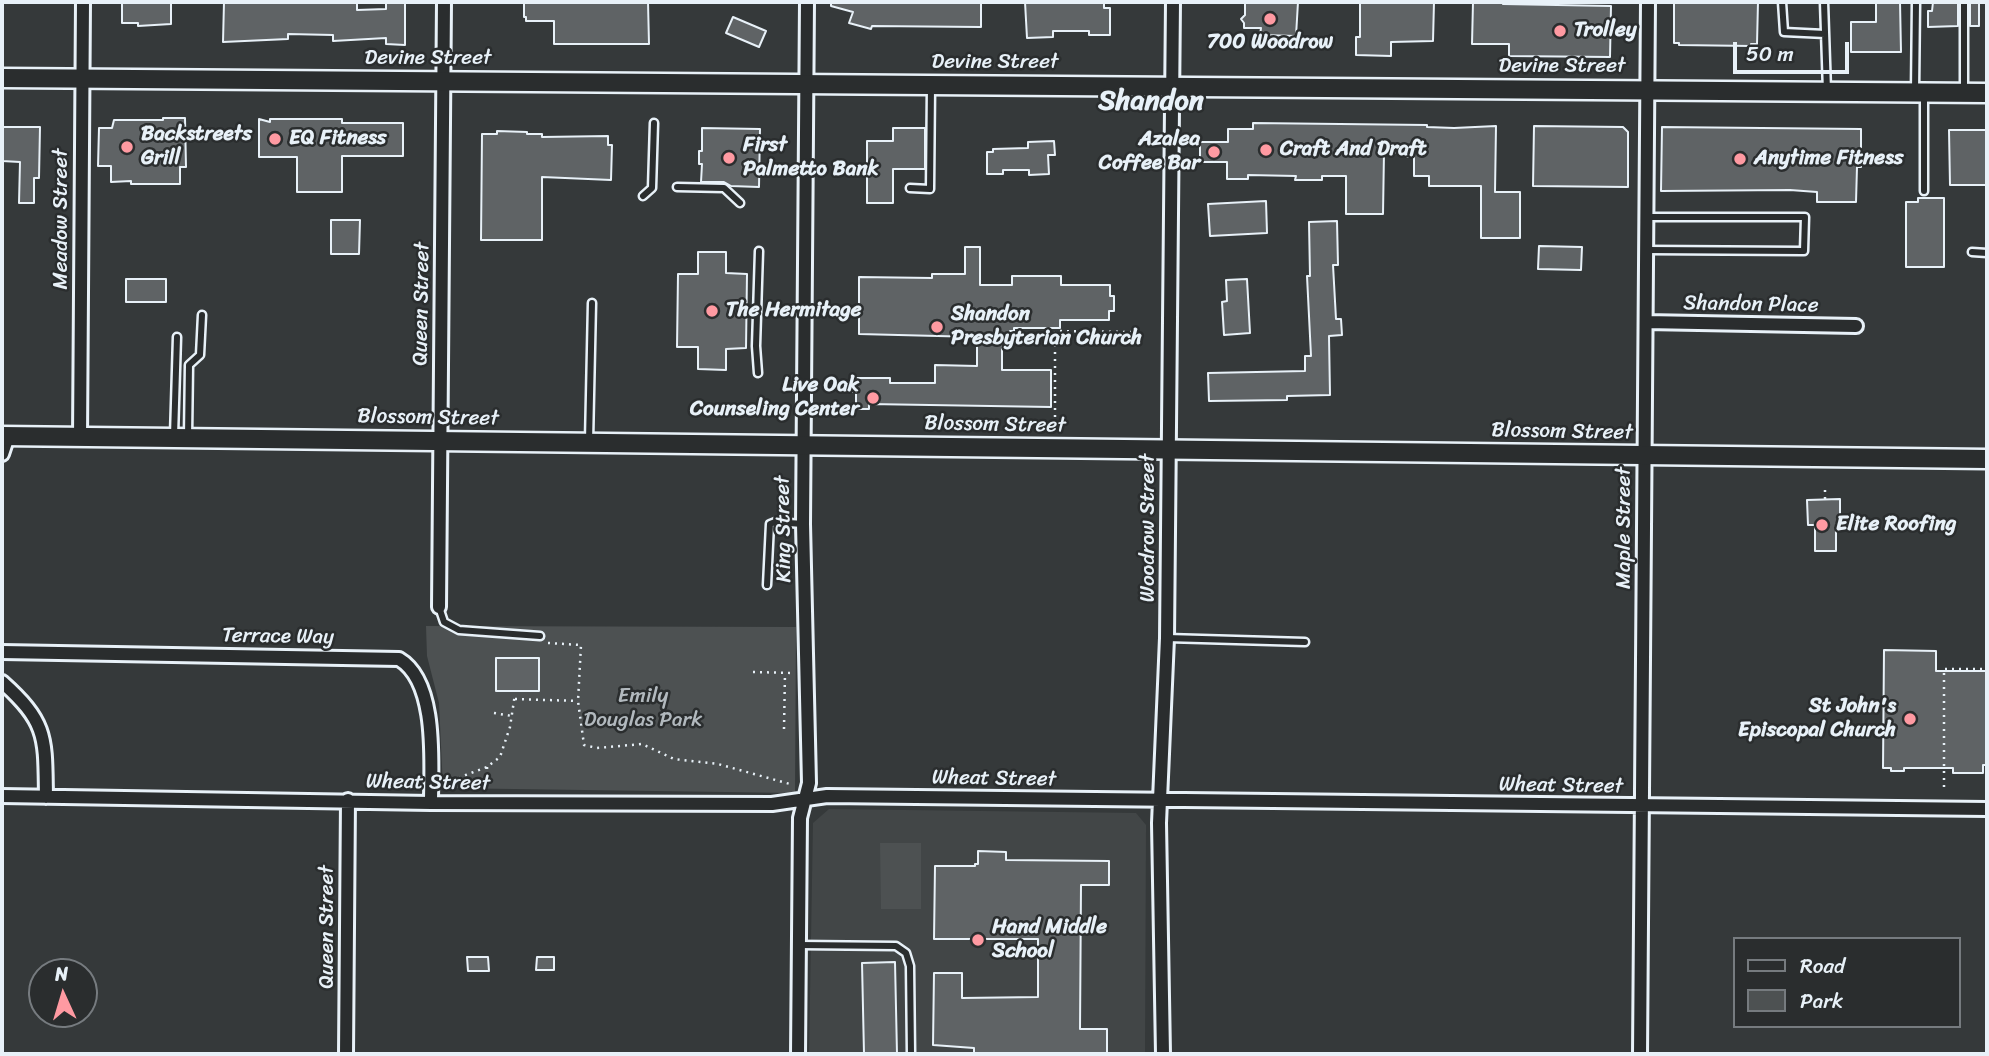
<!DOCTYPE html>
<style>
body{margin:0}
#map{position:relative;width:1989px;height:1056px;overflow:hidden;background:#35393a;font-family:Sriracha,sans-serif}
canvas{display:block}
.frame{position:absolute;inset:0;border:4px solid #e8f1f8;pointer-events:none}
.legend{position:absolute;left:1733px;top:937px;width:228px;height:91px;box-sizing:border-box;background:#2a2d2e;border:2px solid #767b7f;margin:0;padding:9px 12px;list-style:none;font-size:21px;color:#e8f1f8}
.legend li{display:flex;align-items:center;gap:14px;height:35px}
.legend b{width:35px;border:2px solid #767b7f}
.north{position:absolute;left:28px;top:958px;width:70px;height:70px;box-sizing:border-box;background:#2a2d2e;border:2px solid #767b7f;border-radius:50%;rotate:356deg;font-size:19px;font-weight:700;line-height:28px;text-align:center;color:#e8f1f8}
.north::after{content:'';display:block;margin:auto;width:24px;height:32px;background:#ff9aa2;clip-path:polygon(50% 0,100% 100%,50% 72%,0 100%)}
.scale{position:absolute;left:1733px;top:42px;width:116px;height:32px;box-sizing:border-box;border:4px solid #e8f1f8;border-top:0;padding-left:9px;font-size:21px;line-height:24px;white-space:nowrap;color:#e8f1f8;-webkit-text-stroke:5px #2a2d2e;paint-order:stroke}
</style>
<div id="map">
<canvas width="1989" height="1056"></canvas>
<div class="frame"></div>
<ul class="legend">
<li><b style="height:9px;background:#2a2d2e"></b>Road</li>
<li><b style="height:19px;background:#4d5152"></b>Park</li>
</ul>
<div class="north">N</div>
<div class="scale">50 m</div>
</div>
<script>
const ctx = document.querySelector('canvas').getContext('2d');
ctx.lineJoin = 'round';
function fill(path, color) { ctx.fillStyle = color; ctx.fill(path, 'evenodd'); }
function stroke(path, color, width, dash) { ctx.strokeStyle = color; ctx.lineWidth = width; ctx.lineCap = dash ? 'butt' : 'round'; ctx.setLineDash(dash || []); ctx.stroke(path); }
function label(font, color, halo, rows, align = 'center') {
  ctx.font = font + ' Sriracha,sans-serif'; ctx.lineWidth = 5; ctx.setLineDash([]); ctx.textBaseline = 'middle'; ctx.strokeStyle = halo; ctx.fillStyle = color; for (const [text, x, y, turn = 0] of rows) {
    ctx.save(); ctx.translate(x, y); ctx.rotate((+turn || 0) * Math.PI / 180); ctx.textAlign = isNaN(turn) ? turn : align; if (halo) ctx.strokeText(text, 0, 0); ctx.fillText(text, 0, 0); ctx.restore();
  }
}
const built = new Path2D(`
 M829 809 1136 813 1146 825 1145 1054H809L813 823Z`);
const green = new Path2D(`
 M426 626 796 627 795 793 443 788 439 703 427 656Z
 M880 843H921V909H881Z`);
const building = new Path2D(`
 M122 2H171V24L138 26V23H122Z
 M224 2 357 3V10L386 9V2H405V45L386 44V38L333 41V35L288 34V39L223 42Z
 M524 2H648L649 44H554V21H526V17H524Z
 M831 2H981V27L872 26 871 29 849 23 853 12 831 6Z
 M1025 2H1104V8H1110V35H1089V31H1053V37L1027 38Z
 M1245 2H1298L1296 36 1260 35 1261 28H1244V23L1241 19 1245 15Z
 M1360 2H1434L1433 41 1391 42V56L1356 55V37H1360Z
 M1473 2H1504L1503 4 1611 6 1610 57 1509 56V44H1472Z
 M1674 2H1758L1757 44H1751V46L1679 45V43H1674Z
 M1876 2H1900L1901 52H1851V22H1876Z
 M1933 2H1958V26L1928 27V11H1932Z
 M1970 2H1979V26H1970Z
 M733 17 766 31 759 47 726 33Z
 M163 118H185L186 167H180V184H131V181L111 182V166H98L99 128H112L114 120H163Z
 M259 119 270 122V119H342V123H403V156H342V192H297V157H259Z
 M1253 123 1427 125V127L1454 128 1496 126 1495 192H1520V238H1481V186H1429V176H1414V157H1407V153L1384 152 1383 214H1346V176H1322V180H1295L1296 176 1248 175V179H1227V162H1200V142H1228V129H1253Z
 M1534 126 1623 127 1628 132V187L1533 186Z
 M2 127H40L39 178H34V203H19L20 162 2 161Z
 M1662 127 1861 129V167H1857L1856 202H1817V192L1790 190 1661 191Z
 M702 128 760 129 759 187 731 186 724 182H701L702 164H699V151H702Z
 M893 128H925V169H893V203H867V141H893Z
 M1949 130H1987V185H1950Z
 M497 131 527 132V134H542V137L608 136V145H612L611 180 542 177V240H481L482 134H497Z
 M1054 141 1055 155H1048L1049 174 1029 175V170H1003V174H987V152H993V149L1028 148V142Z
 M1918 198H1944V267H1906V202H1918Z
 M1266 201 1267 233 1210 236 1208 204Z
 M331 220H360L359 254H331Z
 M1337 221 1338 265H1333L1336 319H1341L1342 335 1329 336 1330 395 1287 396V400L1209 401 1208 373 1305 371V356H1311L1307 276H1310L1309 222Z
 M1539 246 1582 247 1581 270 1538 269Z
 M965 247H980V285H1012V276H1061V285H1110V296H1114V311H1109V320H1060V328H1014V331H1010V343H1002V370H1051V407L869 404V409H856V392H851V378H890V383H935V365L977 366V337L859 334V277L932 278V274H965Z
 M698 252H726V273L747 274 746 348 726 349V370L698 369V347H677L678 274H698Z
 M126 279H166V302H126Z
 M1247 279 1250 333 1224 335 1222 302 1227 301 1226 280Z
 M1840 499V524H1836V551H1815V525H1808L1807 500Z
 M1884 650 1936 651V671H1987V765H1983V773H1953V768H1904V771H1891V768H1883Z
 M496 658H539V691H496Z
 M978 851 1006 852V860L1109 861V885H1081L1080 1029H1107V1054H974V1048L933 1045 934 973H962V998L1038 997V939H934L935 866H975V864H978Z
 M467 957H488L489 971H468Z
 M537 957H554V970H536Z
 M895 962 897 1054H864L862 963Z`);
const path = new Path2D(`
 M1055 417V331L1131 332
 M1825 499V488
 M548 643 581 645 578 701 584 745 597 748 642 744 674 759 718 764 790 784
 M753 672 793 673
 M515 699 578 701
 M494 713 512 716
 M784 729 785 673
 M487 767 488 787
 M447 786 463 776 487 767 500 757 510 727 515 694
 M1944 787V669H1987`);
const lane = new Path2D(`
 M1782 2 1784 32 1825 34
 M1824 2 1827 91
 M1915 91 1916 2
 M1964 91V2
 M677 187 724 188 740 203
 M910 188 930 189 931 87
 M1924 191V95
 M643 196 652 188 654 123
 M1647 250 1804 251 1805 217H1647
 M1972 252 1987 253
 M758 373 756 346 759 251
 M174 436 177 337
 M188 436 189 365 200 355 202 315
 M589 441 592 303
 M767 585 770 524 775 522 803 524
 M439 607 444 622 459 630 540 636
 M1167 638 1305 642
 M799 945 896 946 906 953 910 966 911 1054`);
const street = new Path2D(`
 M1646 322 1856 326
 M80 437 83 2
 M2 454 8 436
 M439 607 444 2
 M2 652 399 659C438 682 431 764 431 803
 M2 682C48 723 45 738 46 797
 M2 796 431 803 772 804 827 796 1987 809
 M346 1054 348 800
 M798 1054 800 818 809 783 803 524 807 2
 M1163 1054 1159 823 1167 638 1173 2
 M1640 1054 1648 2`);
const secondary = new Path2D(`
 M2 78 1987 93
 M2 436 1987 459`);
const markers = [
 [1270,19,7,"#ff9aa2"],
 [1560,31,7,"#ff9aa2"],
 [275,139,7,"#ff9aa2"],
 [127,147,7,"#ff9aa2"],
 [1266,150,7,"#ff9aa2"],
 [1214,152,7,"#ff9aa2"],
 [729,158,7,"#ff9aa2"],
 [1740,159,7,"#ff9aa2"],
 [712,311,7,"#ff9aa2"],
 [937,327,7,"#ff9aa2"],
 [873,398,7,"#ff9aa2"],
 [1822,525,7,"#ff9aa2"],
 [1910,719,7,"#ff9aa2"],
 [978,940,7,"#ff9aa2"]
];
const poiNames = [
 ["Trolley",1574,31],
 ["700 Woodrow",1270,43,"center"],
 ["Backstreets",141,135],
 ["Grill",141,159],
 ["EQ Fitness",289,139],
 ["Azalea",1200,140,"right"],
 ["Coffee Bar",1200,164,"right"],
 ["First",743,146],
 ["Palmetto Bank",743,170],
 ["Craft And Draft",1280,150],
 ["Anytime Fitness",1754,159],
 ["The Hermitage",726,311],
 ["Shandon",951,315],
 ["Presbyterian Church",951,339],
 ["Live Oak",859,386,"right"],
 ["Counseling Center",859,410,"right"],
 ["Elite Roofing",1836,525],
 ["St John's",1896,707,"right"],
 ["Episcopal Church",1896,731,"right"],
 ["Hand Middle",992,928],
 ["School",992,952]
];
const streetNames = [
 ["Devine Street",428,59],
 ["Devine Street",995,63],
 ["Devine Street",1562,67],
 ["Meadow Street",62,219,-90],
 ["Queen Street",422,304,-89],
 ["Shandon Place",1751,305,1],
 ["Blossom Street",428,418,1],
 ["Blossom Street",995,425,1],
 ["Blossom Street",1562,432,1],
 ["Woodrow Street",1149,528,-90],
 ["Maple Street",1625,528,-90],
 ["King Street",784,529,-91],
 ["Terrace Way",278,637,1],
 ["Wheat Street",994,779,1],
 ["Wheat Street",428,783,1],
 ["Wheat Street",1561,786,1],
 ["Queen Street",328,927,-90]
];
const parkNames = [
 ["Emily",643,697],
 ["Douglas Park",643,721]
];
const districtNames = [
 ["Shandon",1151,102]
];
fill(built, '#424647');
fill(green, '#4d5152');
fill(building, '#5f6365');
stroke(building, '#e8f1f8', 2);
stroke(lane, '#e8f1f8', 11);
stroke(street, '#e8f1f8', 18);
stroke(secondary, '#e8f1f8', 23);
stroke(path, '#e8f1f8', 2.5, [2, 5]);
stroke(lane, '#2a2d2e', 6);
stroke(street, '#2a2d2e', 12);
stroke(secondary, '#2a2d2e', 18);
for (const [x, y, r, color] of markers) { const dot = new Path2D(); dot.arc(x, y, r, 0, 2 * Math.PI); ctx.fillStyle = color; ctx.fill(dot); stroke(dot, '#2a2d2e', 2.5); }
label('bold 21px', '#e8f1f8', '#2a2d2e', poiNames, 'left');
label('21px', '#e8f1f8', '#2a2d2e', streetNames);
label('21px', '#b2b9be', '#2a2d2e', parkNames);
label('bold 28px', '#e8f1f8', '#2a2d2e', districtNames);
</script>
